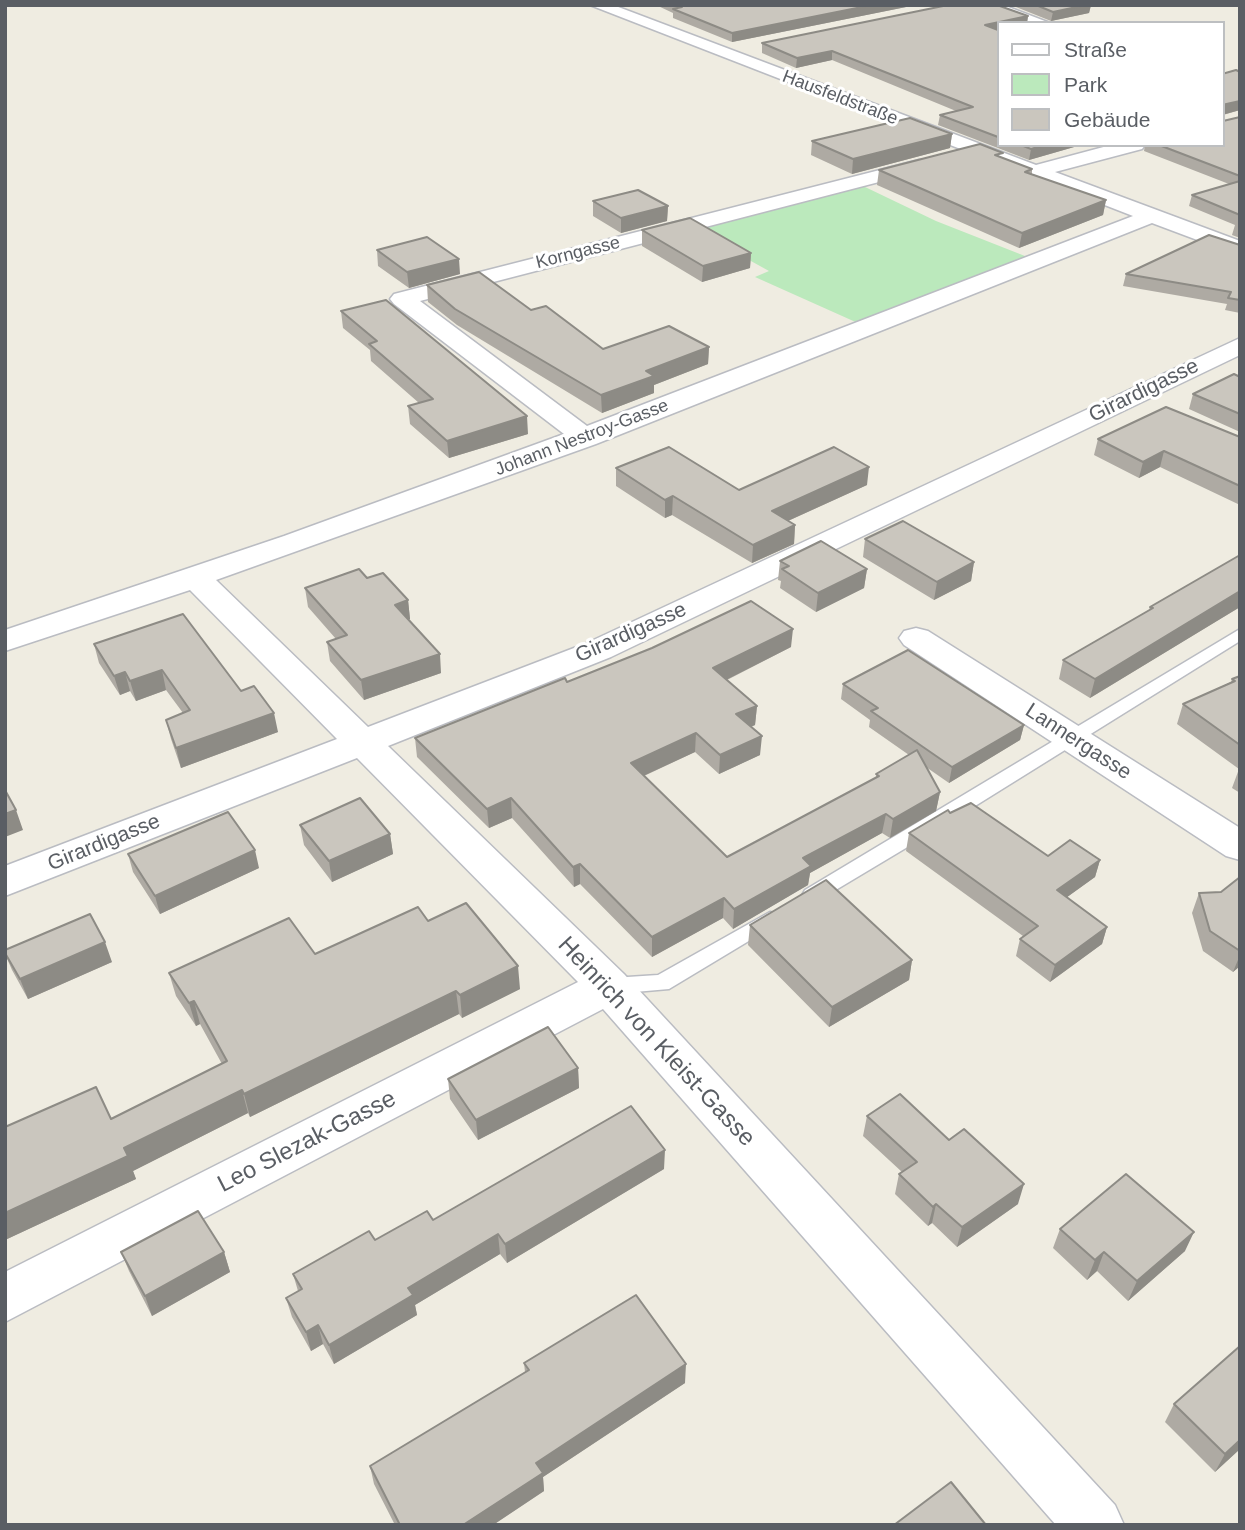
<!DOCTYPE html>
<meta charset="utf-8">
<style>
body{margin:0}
#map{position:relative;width:1245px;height:1530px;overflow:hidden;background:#efece1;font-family:Arial,sans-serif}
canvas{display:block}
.frame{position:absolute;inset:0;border:7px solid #5a5e64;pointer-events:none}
.legend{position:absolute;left:997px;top:21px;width:228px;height:126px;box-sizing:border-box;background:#fff;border:2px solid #bdbfc1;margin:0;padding:9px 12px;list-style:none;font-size:21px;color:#5a5e64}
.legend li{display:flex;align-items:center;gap:14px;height:35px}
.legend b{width:35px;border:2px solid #bdbfc1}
</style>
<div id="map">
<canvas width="1245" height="1530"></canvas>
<div class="frame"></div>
<ul class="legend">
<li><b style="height:9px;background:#fff"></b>Straße</li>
<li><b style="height:19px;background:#bbe9bc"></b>Park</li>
<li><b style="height:19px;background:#cac6be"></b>Gebäude</li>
</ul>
</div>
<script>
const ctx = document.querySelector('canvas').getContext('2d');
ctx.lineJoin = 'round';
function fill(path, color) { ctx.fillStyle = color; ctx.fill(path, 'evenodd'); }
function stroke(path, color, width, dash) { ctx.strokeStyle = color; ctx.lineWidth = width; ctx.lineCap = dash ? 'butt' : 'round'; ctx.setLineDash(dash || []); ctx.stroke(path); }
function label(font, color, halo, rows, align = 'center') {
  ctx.font = font + ' Arial,sans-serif'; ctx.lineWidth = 6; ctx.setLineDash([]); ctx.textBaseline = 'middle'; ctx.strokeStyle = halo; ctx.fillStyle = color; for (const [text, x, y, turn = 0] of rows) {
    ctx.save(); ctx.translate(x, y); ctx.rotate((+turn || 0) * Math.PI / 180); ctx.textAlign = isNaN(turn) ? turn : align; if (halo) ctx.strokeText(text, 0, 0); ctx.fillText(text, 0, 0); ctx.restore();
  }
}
const green = new Path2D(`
 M863 186 936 221 1030 258 860 324 755 277 769 271 693 229Z`);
const lane = new Path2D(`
 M1240 629V641L951 821 819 900H805L802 895 805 890Z
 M770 912 777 914 780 919 777 924 669 989 612 994 605 992 602 986 605 980 612 978 658 975Z`);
const street = new Path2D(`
 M590 5H613L1036 165 1111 145H1145L1142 149 1055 172 1240 241V256L1152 223 596 444 216 580 368 727 587 643 1240 338V355L611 657 388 746 624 974 1115 1505 1124 1525H1056L603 1009 5 1322V1272L578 982 357 758 5 896V866L337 739 190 590 5 651V630L284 536 564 434 394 304 390 299 394 294 919 160H933L936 164 933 168 420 301 587 426 1133 216Z
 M978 5H1003L1050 23H1025Z
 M916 628 928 631 1240 828V860L1226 856 904 645 899 638 904 631Z`);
const wall = new Path2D(`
 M656 5H916L732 42 673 18V13Z
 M1011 5H1091L1089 13 1051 21Z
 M1028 16 1027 23H998V145H1081L1029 160 938 125 940 115 956 111 832 60 796 68 762 53V43Z
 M1240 72V110L1223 115V121L1240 117V238L1232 235 1235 225 1189 206 1192 195 1229 184 1144 151 1145 145H1222V74Z
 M952 134 950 148 852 174 811 155 812 141Z
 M1002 158 1032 169V174L1106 200 1103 215 1019 248 877 185 879 170Z
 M593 201 668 206 667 221 621 233 593 216Z
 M642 230 751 253 750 268 702 282 642 246Z
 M1240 245V313L1225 310 1227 304 1123 286 1126 274Z
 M377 250 460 274 409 288 378 266Z
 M427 285 531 310 603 349 709 347 708 364 654 385V393L602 413 457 325 428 302Z
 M341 311 528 434 449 458 410 424 408 406 419 403 371 361 370 350 343 328Z
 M1240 377V432L1189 409 1193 394Z
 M1240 437V505L1160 467 1139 478 1094 455 1098 439Z
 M616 468 739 490 867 485 788 521 795 525 794 544 752 563 672 515 665 518 616 486Z
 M865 539 974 562 971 581 934 600 863 557Z
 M1240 555V607L1090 698 1059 679 1063 660 1149 610 1150 607Z
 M780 561 867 569 864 588 816 612 780 588 781 581 778 580Z
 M367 578 408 600 410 619 408 620 441 673 364 700 330 661 327 642 336 639 308 607 305 588Z
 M94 644 241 691 278 732 181 768 171 739 166 720 183 713 166 690 136 701 130 691 120 695 99 663Z
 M791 647 727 680 757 706 755 725 751 727 760 755 719 774 695 752 644 776 727 857 876 778V774L909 755 869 727 870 720 841 699 843 684 1024 725 1020 740 949 783 926 767 940 792 936 811 890 838 882 833 810 873 808 885 733 929 723 918 652 957 580 884 574 887 512 818 489 828 417 757 415 738 567 682Z
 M1240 676V793L1232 788 1239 769 1177 724 1183 704 1231 682 1232 679Z
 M950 813 1048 856 1100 860 1095 877 1067 897 1107 927 1102 944 1050 982 1016 956 1020 939 1023 936 906 851 909 833Z
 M300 825 390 834 393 854 332 882 304 845Z
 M128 854 259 868 160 914 133 872Z
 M1240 877V966L1233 972 1203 951 1192 913 1199 893 1221 892Z
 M428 921 520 989 462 1018 459 1014 250 1117 248 1113 133 1171 136 1179 5 1240V1127L111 1119 222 1064 200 1024 196 1026 176 996 169 973 315 954Z
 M750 925 912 960 909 980 829 1027 748 945Z
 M5 950 112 962 28 999 12 970 5 954Z
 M578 1068 579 1088 478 1140 450 1099 448 1079Z
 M867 1116 1018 1204 957 1247 932 1223 928 1226 895 1194 899 1174 902 1172 863 1136Z
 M664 1169 507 1263 500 1254 415 1305 417 1315 334 1364 323 1344 311 1351 292 1317 286 1298 298 1291 293 1274 375 1240 433 1220Z
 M1060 1229 1185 1251 1128 1301 1097 1271 1087 1280 1053 1248Z
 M121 1252H224L230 1272 152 1316 129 1271Z
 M1240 1346V1449L1215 1472 1165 1422 1174 1404Z
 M524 1363 685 1383 543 1477 544 1491 493 1525H395L374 1484 370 1466 525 1372Z`);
const shadedWall = new Path2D(`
 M872 5H916L732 42V33Z
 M1086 5H1091L1089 13 1051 21 1053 12Z
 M1028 16 1027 23H998V31L985 25Z
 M832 51V60L796 68 797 58Z
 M1240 101V110L1222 115V105Z
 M952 134 950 148 852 174 853 159Z
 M1044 145H1081L1029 160 1031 149Z
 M1106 200 1103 215 1019 248 1022 233Z
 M668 206 667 221 621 233V218Z
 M751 253 750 268 702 282 703 266Z
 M459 259 460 274 409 288 407 272Z
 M709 347 708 364 654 385V393L602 413 601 395 646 371Z
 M527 416 528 434 449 458 447 441Z
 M1164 451 1160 467 1139 478 1143 462Z
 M869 467 867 485 770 529 772 511Z
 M673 496 672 515 665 518V500Z
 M795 525 794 544 752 563 753 545Z
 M974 562 971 581 934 600 937 582Z
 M867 569 864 588 816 612 818 593Z
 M1240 591V607L1090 698 1095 679Z
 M408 600 410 619 397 624 395 605Z
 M793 629 791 647 712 687 713 668Z
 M440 654 441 673 364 700 361 680Z
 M162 670 166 690 136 701 130 681Z
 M125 672 130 691 120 695 114 676Z
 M757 706 755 725 735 733 736 714Z
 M274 713 278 732 181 768 176 748Z
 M1024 725 1020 740 949 783 952 767Z
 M696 733 695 752 630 782 631 763Z
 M762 736 760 755 719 774 720 755Z
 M940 792 936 811 890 838 893 819Z
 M511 798 512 818 489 828 487 809Z
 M16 810 23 830 5 837V814Z
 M886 814 882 833 810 873 808 885 733 929 734 909 803 858Z
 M390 834 393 854 332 882 329 861Z
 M255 850 259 868 160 914 155 896Z
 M1100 860 1095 877 1052 908 1057 890Z
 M580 864V884L574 887 573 867Z
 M724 898 723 918 652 957V937Z
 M1107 927 1102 944 1050 982 1055 965Z
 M105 942 112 962 28 999 20 979Z
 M1240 955V966L1233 972Z
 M912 960 909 980 829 1027 832 1007Z
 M518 966 520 989 462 1018 460 995Z
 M456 991 459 1014 250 1117 244 1094Z
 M194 1001 200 1024 196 1026 189 1003Z
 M578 1068 579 1088 478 1140 476 1120Z
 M242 1090 248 1113 133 1171 136 1179 5 1240V1213L124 1148Z
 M665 1150 664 1169 507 1263 505 1244Z
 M1024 1184 1018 1204 957 1247 962 1227Z
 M936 1204 932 1223 928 1226 933 1207Z
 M1194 1232 1185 1251 1128 1301 1137 1281Z
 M498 1234 500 1254 415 1305 417 1315 334 1364 329 1345 408 1288Z
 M224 1252 230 1272 152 1316 145 1296Z
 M1104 1252 1097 1271 1087 1280 1095 1260Z
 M318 1325 323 1344 311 1351 306 1332Z
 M686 1364 685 1383 543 1477 544 1491 493 1525H463L536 1463Z
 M1240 1440V1449L1215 1472 1225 1454Z`);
const building = new Path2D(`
 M678 5H872L732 33 673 9 682 7Z
 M948 5H997L1028 16 985 25 998 30V137L940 115 973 107 832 51 797 58 762 43Z
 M1036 5H1086L1053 12Z
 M1236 70 1240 72V101L1222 105 1223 121 1240 117V176L1159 145H1222V74Z
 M910 118 952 134 853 159 812 141Z
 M980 144 1003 153 995 155 1032 169 1025 172 1106 200 1022 233 879 170Z
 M1021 145H1044L1031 149Z
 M1240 181V215L1192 195Z
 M638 190 668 206 621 218 593 201Z
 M690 218 751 253 703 266 642 230Z
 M1209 235 1240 245V300L1228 298 1231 292 1126 274Z
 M427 237 459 259 407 272 377 250Z
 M479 272 531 310 546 306 603 349 669 326 709 347 646 371 654 376 601 395 455 309 427 285Z
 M386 300 527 416 447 441 408 406 433 399 369 344 377 341 341 311Z
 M1234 374 1240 377V414L1193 394Z
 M1166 407 1240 437V486L1164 451 1143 462 1098 439Z
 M669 447 739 490 834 447 869 467 772 511 795 525 753 545 673 496 665 500 616 468Z
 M903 521 974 562 937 582 865 539Z
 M821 541 867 569 818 593 782 569 789 566 780 561Z
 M1240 555V591L1095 679 1063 660 1153 608 1150 607Z
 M359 569 367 578 383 573 408 600 395 605 440 654 361 680 327 642 347 635 305 588Z
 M751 601 793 629 713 668 757 706 736 714 762 736 720 755 696 733 631 763 727 857 879 776 876 774 917 750 940 792 893 819 886 814 803 858 811 866 734 909 724 898 652 937 580 864 573 867 511 798 487 809 415 738 565 678 567 682 652 648Z
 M183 614 241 691 254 686 274 713 176 748 166 720 190 710 162 670 130 681 125 672 114 676 94 644Z
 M908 650 1024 725 952 767 871 711 878 708 843 684Z
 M1240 676V745L1183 704 1235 681 1232 679Z
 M5 790 16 810 5 814Z
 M360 798 390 834 329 861 300 825Z
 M971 803 1048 856 1070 840 1100 860 1057 890 1107 927 1055 965 1020 939 1038 926 909 833 948 810 950 813Z
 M228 812 255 850 155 896 128 854Z
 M1240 877V951L1210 931 1199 893 1221 892Z
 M826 880 912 960 832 1007 750 925Z
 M466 903 518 966 460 995 456 991 244 1094 242 1090 124 1148 128 1156 5 1213V1127L96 1087 111 1119 227 1061 194 1001 189 1003 169 973 289 918 315 954 418 907 428 921Z
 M90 914 105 942 20 979 5 953V950Z
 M548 1027 578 1068 476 1120 448 1079Z
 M900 1094 949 1140 964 1129 1024 1184 962 1227 936 1204 933 1207 899 1174 917 1162 867 1116Z
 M631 1106 665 1150 505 1244 498 1234 408 1288 413 1295 329 1345 318 1325 306 1332 286 1298 302 1289 293 1274 369 1231 375 1240 427 1211 433 1220Z
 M1126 1174 1194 1232 1137 1281 1104 1252 1095 1260 1060 1229Z
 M198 1211 224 1252 145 1296 121 1252Z
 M636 1295 686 1364 536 1463 543 1473 463 1525H400L370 1466 529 1370 524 1363Z
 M1240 1346V1440L1225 1454 1174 1404Z
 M951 1482 986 1525H894Z`);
const farStreetnames = [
 ["Hausfeldstraße",840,98,21],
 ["Korngasse",578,253,-14],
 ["Johann Nestroy-Gasse",582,438,-21]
];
const streetNames = [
 ["Girardigasse",1144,391,-26],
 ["Girardigasse",631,633,-24],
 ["Lannergasse",1078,742,33],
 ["Girardigasse",104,843,-22]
];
const nearStreetnames = [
 ["Heinrich von Kleist-Gasse",656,1042,47],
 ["Leo Slezak-Gasse",307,1142,-27]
];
fill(green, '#bbe9bc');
stroke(lane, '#babcc2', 3);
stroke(street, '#babcc2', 3);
fill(lane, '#fff');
fill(street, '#fff');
fill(wall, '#aeaaa3');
fill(shadedWall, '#8d8b85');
fill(building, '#cac6be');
stroke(building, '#8d8b85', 2);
label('18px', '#5a5e64', '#fff', farStreetnames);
label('21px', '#5a5e64', '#fff', streetNames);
label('24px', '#5a5e64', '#fff', nearStreetnames);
</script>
